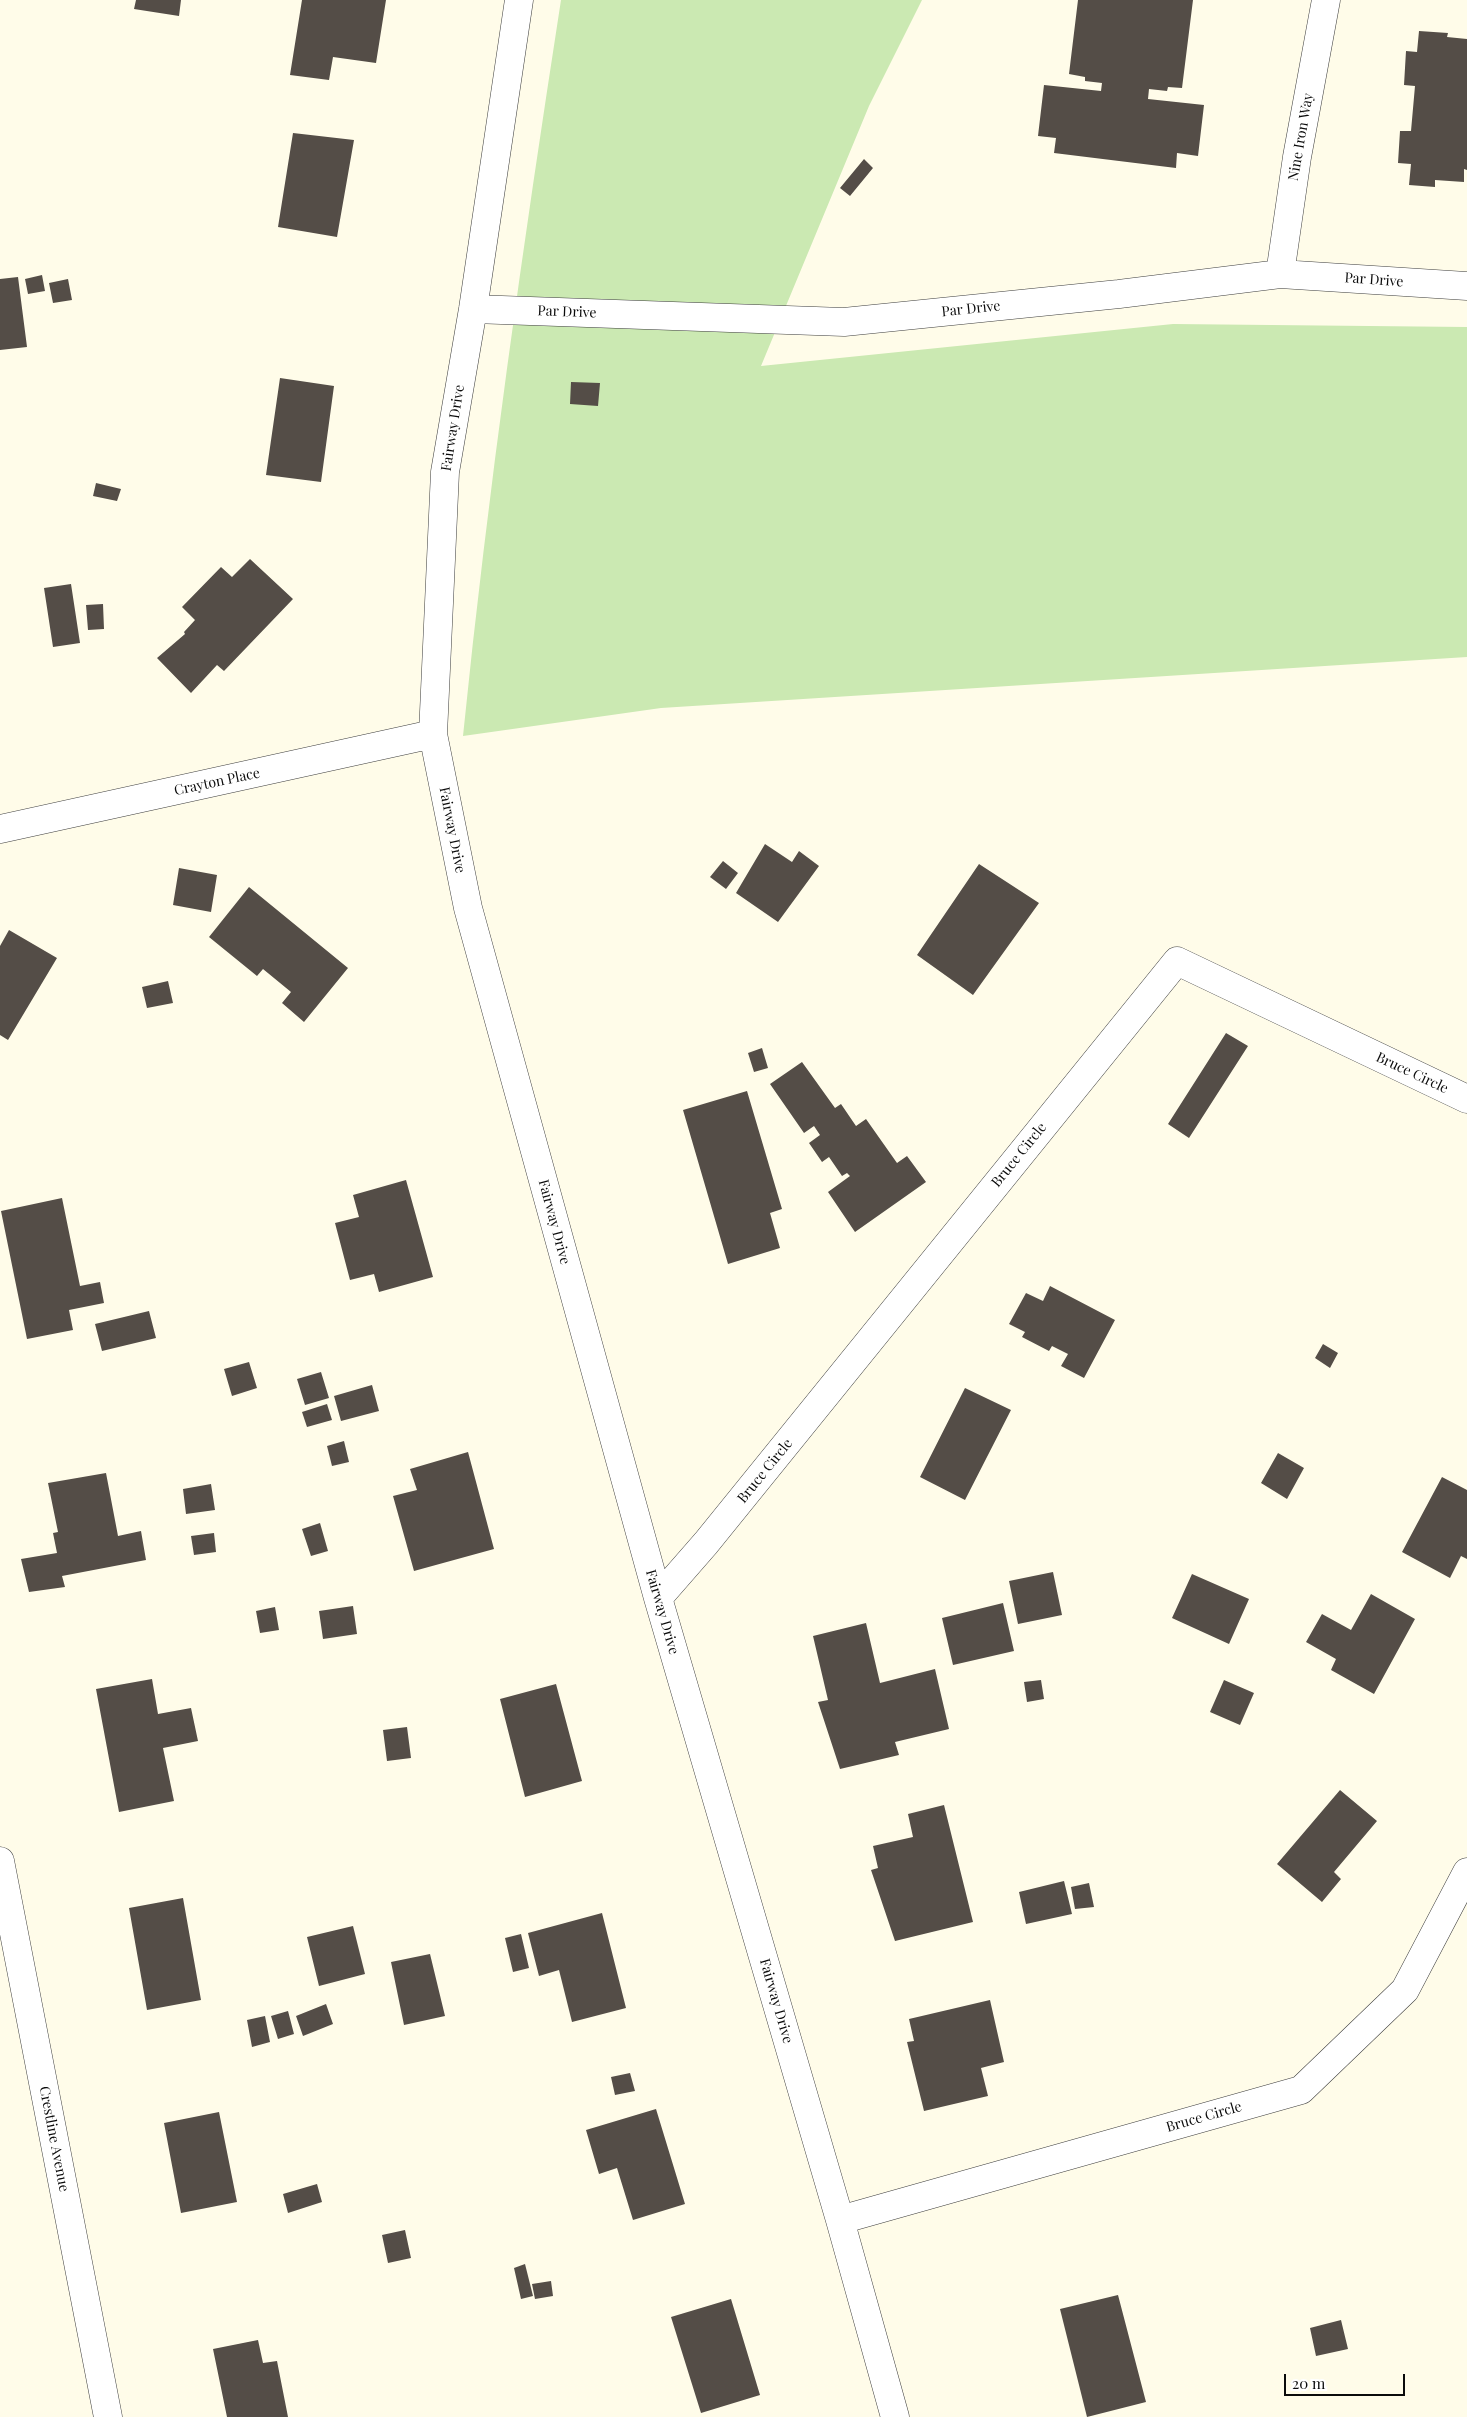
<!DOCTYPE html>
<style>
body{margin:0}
#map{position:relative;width:1467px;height:2417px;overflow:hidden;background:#fffce9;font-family:"Playfair Display",serif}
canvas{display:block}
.scale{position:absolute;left:1284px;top:2374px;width:121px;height:22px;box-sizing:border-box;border:2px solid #0b0b0b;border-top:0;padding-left:6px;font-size:15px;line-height:18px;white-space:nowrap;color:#0b0b0b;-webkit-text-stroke:4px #fff;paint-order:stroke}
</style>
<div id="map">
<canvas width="1467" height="2417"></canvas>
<div class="scale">20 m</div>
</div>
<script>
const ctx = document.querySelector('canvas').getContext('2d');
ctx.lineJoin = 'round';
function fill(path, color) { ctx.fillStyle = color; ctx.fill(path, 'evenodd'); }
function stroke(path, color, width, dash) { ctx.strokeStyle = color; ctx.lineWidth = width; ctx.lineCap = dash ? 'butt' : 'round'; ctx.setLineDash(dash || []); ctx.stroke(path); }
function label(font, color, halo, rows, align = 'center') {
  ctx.font = font + ' "Playfair Display",serif'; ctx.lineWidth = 5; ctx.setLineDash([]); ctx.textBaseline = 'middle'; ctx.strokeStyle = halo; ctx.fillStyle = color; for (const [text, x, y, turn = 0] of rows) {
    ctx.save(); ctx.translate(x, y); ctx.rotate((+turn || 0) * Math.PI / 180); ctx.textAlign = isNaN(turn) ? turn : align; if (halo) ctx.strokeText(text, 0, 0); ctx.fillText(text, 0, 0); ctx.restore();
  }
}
const green = new Path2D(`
 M561 0H922L869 106 761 366 1173 324 1467 327V657L661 708 463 736C488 490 523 245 561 0Z`);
const building = new Path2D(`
 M136 0H181L179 16 134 9Z
 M302 0H386L376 63 333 57 329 80 290 75Z
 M1078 0H1193L1182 88 1168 87 1167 91 1149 89 1148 99 1204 105 1198 156 1177 153 1176 168 1054 153 1056 138 1038 136 1044 85 1101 91 1102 83 1085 81V77L1069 74Z
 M1419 31 1448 33 1447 37 1467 39V170L1464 169V182L1435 180V187L1409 185 1411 164 1398 163 1400 131H1411L1415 86 1404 85 1406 51 1417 52Z
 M293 133 354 140 337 237 278 227Z
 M864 159 873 168 850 196 840 188Z
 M42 275 45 291 28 294 25 279Z
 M18 277 27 347 0 350V279Z
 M68 279 72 300 53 303 49 283Z
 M280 378 334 386 321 482 266 475Z
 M571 382 600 383 598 406 570 404Z
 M96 483 121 489 117 501 93 496Z
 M250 559 293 599 224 671 217 665 191 693 157 658 185 634 184 632 195 620 182 607 221 567 232 577Z
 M71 584 80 643 53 647 44 588Z
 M103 604 104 629 88 630 86 605Z
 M765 844 792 862 799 851 819 866 778 922 736 893Z
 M723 861 738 873 726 889 710 877Z
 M979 864 1039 903 973 995 917 955Z
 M179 868 217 875 211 912 173 905Z
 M249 887 348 968 304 1022 282 1003 291 992 263 969 257 976 209 937Z
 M9 930 57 958 8 1040 0 1035V946Z
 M168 981 173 1003 147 1008 142 987Z
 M1226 1033 1248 1046 1189 1138 1168 1124Z
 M762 1048 768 1068 754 1072 748 1053Z
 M802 1062 835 1108 841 1104 856 1126 866 1119 897 1163 907 1156 926 1182 855 1232 828 1192 850 1176 847 1173 842 1176 829 1157 822 1162 809 1143 820 1135 814 1126 804 1133 770 1084Z
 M747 1091 782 1209 770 1213 780 1248 728 1264 683 1110Z
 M406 1180 433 1277 379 1292 374 1274 350 1280 335 1223 359 1217 353 1195Z
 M62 1198 80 1286 100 1282 104 1303 69 1310 73 1330 27 1339 1 1211Z
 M1050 1286 1115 1320 1084 1378 1061 1366 1068 1354 1052 1346 1049 1351 1022 1337 1025 1332 1009 1324 1026 1293 1043 1301Z
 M149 1311 156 1338 102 1351 95 1324Z
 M1323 1344 1338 1353 1330 1368 1315 1358Z
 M249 1362 257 1388 232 1396 224 1369Z
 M321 1372 329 1398 305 1405 297 1379Z
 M372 1385 379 1411 341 1421 334 1396Z
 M965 1388 1011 1410 965 1500 920 1477Z
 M327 1404 332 1420 307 1427 302 1412Z
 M344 1441 349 1462 332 1466 327 1446Z
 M468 1452 494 1549 414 1571 393 1496 417 1490 410 1469Z
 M1278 1453 1304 1468 1287 1499 1261 1483Z
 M106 1473 118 1536 141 1531 146 1560 62 1576 65 1587 29 1592 21 1559 57 1553 53 1533 58 1532 48 1483Z
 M1442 1477 1467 1490V1559L1461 1556 1450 1578 1402 1552Z
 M211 1484 215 1510 186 1514 183 1489Z
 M320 1523 328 1551 311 1556 302 1529Z
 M214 1533 216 1552 194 1555 191 1536Z
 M1053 1572 1062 1615 1018 1624 1009 1581Z
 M1192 1574 1249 1599 1229 1644 1172 1618Z
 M1371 1594 1415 1619 1374 1694 1331 1670 1336 1659 1306 1642 1322 1614 1351 1630Z
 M1003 1603 1014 1651 953 1665 942 1618Z
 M353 1606 357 1634 323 1639 319 1611Z
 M275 1607 279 1630 260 1633 256 1611Z
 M866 1623 880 1683 935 1669 949 1729 895 1742 899 1755 840 1769 818 1702 828 1700 813 1636Z
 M152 1679 158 1714 191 1708 198 1741 163 1748 174 1801 119 1812 96 1689Z
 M1041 1680 1044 1699 1027 1702 1024 1682Z
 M1224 1680 1254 1693 1240 1725 1210 1712Z
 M556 1684 582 1781 525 1797 500 1699Z
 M407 1727 411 1758 387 1761 383 1730Z
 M1340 1790 1377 1821 1334 1872 1341 1879 1322 1902 1277 1864Z
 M944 1805 973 1922 895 1941 871 1870 878 1868 873 1846 913 1837 908 1814Z
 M1064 1881 1072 1914 1026 1924 1019 1892Z
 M1089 1883 1094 1907 1075 1909 1071 1887Z
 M183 1898 201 2000 147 2010 129 1908Z
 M602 1913 626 2008 572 2022 559 1970 539 1976 528 1933Z
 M353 1926 365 1974 319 1986 307 1937Z
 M521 1934 529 1968 513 1972 505 1938Z
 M430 1954 445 2016 404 2025 391 1962Z
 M990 2000 1004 2062 981 2068 988 2096 924 2111 907 2042 914 2041 909 2019Z
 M326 2004 333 2024 303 2036 296 2016Z
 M288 2011 294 2034 278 2039 271 2016Z
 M265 2016 270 2042 252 2047 247 2020Z
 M630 2073 635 2091 615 2095 611 2077Z
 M656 2109 685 2204 633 2220 617 2168 599 2174 586 2130Z
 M219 2112 237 2202 181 2213 164 2123Z
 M317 2184 322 2202 288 2213 283 2194Z
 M405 2230 411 2258 388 2263 382 2235Z
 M525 2264 533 2296 521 2299 514 2268Z
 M551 2281 553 2296 535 2299 532 2284Z
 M1118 2295 1146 2402 1087 2417 1060 2309Z
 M731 2299 760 2395 701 2413 671 2317Z
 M1341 2320 1348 2349 1316 2356 1310 2328Z
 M258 2340 263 2363 277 2361 288 2417H227L213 2349Z`);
const minor = new Path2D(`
 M519 0 473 309 445 472 433 734 468 908 658 1598 840 2220 895 2417
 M1280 274 1297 157 1326 0
 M473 309 844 322 1119 294 1280 274 1467 286
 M0 829 433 734
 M658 1598 706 1543 1177 961 1467 1099
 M0 1861 108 2417
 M840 2220 1301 2090 1405 1990 1467 1872`);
const streetNames = [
 ["Nine Iron Way",1301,137,-80],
 ["Par Drive",1374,280,4],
 ["Par Drive",971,309,-6],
 ["Par Drive",567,312,2],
 ["Fairway Drive",453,428,-81],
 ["Crayton Place",217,782,-12],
 ["Fairway Drive",452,830,79],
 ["Bruce Circle",1412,1073,25],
 ["Bruce Circle",1019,1155,-51],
 ["Fairway Drive",554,1222,75],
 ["Bruce Circle",765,1471,-51],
 ["Fairway Drive",662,1612,74],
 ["Fairway Drive",776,2001,74],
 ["Bruce Circle",1204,2117,-16],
 ["Crestline Avenue",54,2139,79]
];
fill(green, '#cbe9b2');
fill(building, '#544d47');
stroke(minor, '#3e3e3e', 29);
stroke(minor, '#fff', 28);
label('14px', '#0b0b0b', '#fff', streetNames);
</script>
